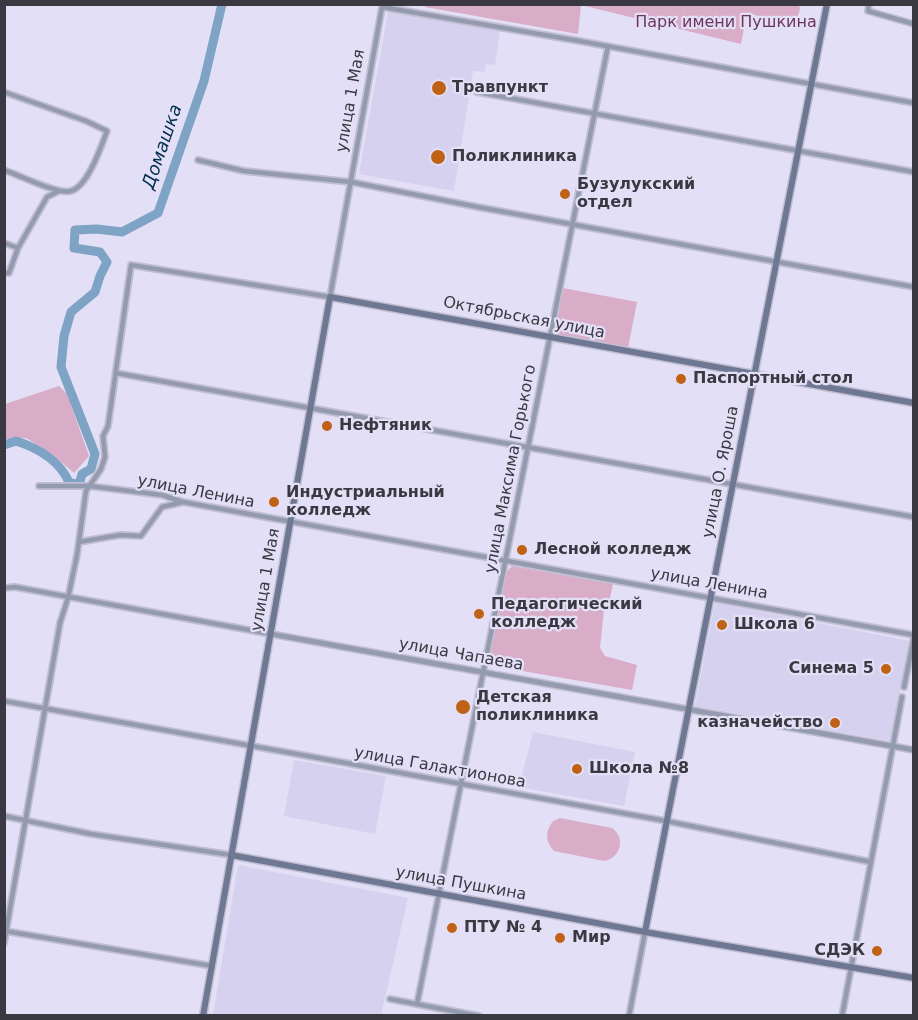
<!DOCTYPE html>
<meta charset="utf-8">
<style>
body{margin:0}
#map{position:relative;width:918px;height:1020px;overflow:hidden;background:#e3dff6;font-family:"DejaVu Sans",sans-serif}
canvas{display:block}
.frame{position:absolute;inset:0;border:6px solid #3a3841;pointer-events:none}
</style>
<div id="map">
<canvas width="918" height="1020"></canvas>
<div class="frame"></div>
</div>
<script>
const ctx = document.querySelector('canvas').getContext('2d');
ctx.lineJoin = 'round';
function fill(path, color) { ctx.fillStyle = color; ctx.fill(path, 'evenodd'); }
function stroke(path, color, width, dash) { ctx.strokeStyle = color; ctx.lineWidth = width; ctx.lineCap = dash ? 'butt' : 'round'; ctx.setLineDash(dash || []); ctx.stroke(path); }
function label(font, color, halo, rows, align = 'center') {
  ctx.font = font + ' "DejaVu Sans",sans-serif'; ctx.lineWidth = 4.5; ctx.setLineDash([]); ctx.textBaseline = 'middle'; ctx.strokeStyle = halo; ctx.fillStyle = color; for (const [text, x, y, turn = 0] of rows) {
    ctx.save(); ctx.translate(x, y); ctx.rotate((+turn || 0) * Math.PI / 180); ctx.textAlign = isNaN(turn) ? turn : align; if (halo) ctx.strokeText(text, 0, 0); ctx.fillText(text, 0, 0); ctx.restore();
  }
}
const built = new Path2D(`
 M388 12 500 30 495 65 486 64 484 72 473 71 454 191 359 174Z
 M715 603 910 641 890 741 695 706Z
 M533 732 635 752 624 806 519 787Z
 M294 760 386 776 375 834 284 816Z
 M238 865 408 898 381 1015H213Z`);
const green = new Path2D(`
 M425 5 799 4 800 9 795 25 747 13 741 44 581 5 578 34 425 7Z
 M563 288 637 302 628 348 554 334Z
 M59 386 67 394 89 456 74 473 52 454 26 438 5 439V404Z
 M512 566 613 584 608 607 604 609 600 648 605 656 637 665 632 690 488 665 507 571Z
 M560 818 612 828C626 838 621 858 604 861L554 851C545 841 545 832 553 821Z`);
const river = new Path2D(`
 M4 445 16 441C38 448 59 460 69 482L79 485 82 474 91 469 95 454 61 367 64 336 71 312 95 292 100 276 107 262 100 252 74 248 75 230 97 229 122 232 158 213 204 81 222 4`);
const minor = new Path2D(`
 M869 4 868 11 914 24
 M4 92 86 121 107 131C101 147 88 186 71 191 58 195 19 175 4 170
 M477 92 914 172
 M198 160 244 171 351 182 483 208 914 287
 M4 243 18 248
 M4 273H9L18 248 47 197 59 191
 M116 373 914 517
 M39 486H89L162 495 183 502 914 635
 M79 542 120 535 141 536 162 507 183 502
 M4 588 15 587 271 634
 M904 687 914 637
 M4 701 666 821 871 862
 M4 816 91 834 231 855
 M5 931 212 966
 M4 943 60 623 68 598 77 555 86 491 101 469 105 457 103 436 108 426 131 265 330 297 382 7 585 42 914 103
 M390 999 479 1016
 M417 1004 608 46
 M629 1016 645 932
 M842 1016 902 697`);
const tertiary = new Path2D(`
 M271 634 914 750`);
const secondary = new Path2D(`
 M231 855 645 932 914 978
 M645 932 827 4
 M203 1016 330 297 914 403`);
const markers = [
 [439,88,8,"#bf6215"],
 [438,157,8,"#bf6215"],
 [565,194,6,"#bf6215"],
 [681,379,6,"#bf6215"],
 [327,426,6,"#bf6215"],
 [274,502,6,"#bf6215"],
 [522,550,6,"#bf6215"],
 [479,614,6,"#bf6215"],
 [722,625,6,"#bf6215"],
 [886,669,6,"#bf6215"],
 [463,707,8,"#bf6215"],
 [835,723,6,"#bf6215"],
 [577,769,6,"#bf6215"],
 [452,928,6,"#bf6215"],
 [560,938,6,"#bf6215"],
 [877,951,6,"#bf6215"]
];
const parkNames = [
 ["Парк имени Пушкина",726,23]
];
const poiNames = [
 ["Травпункт",452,88],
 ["Поликлиника",452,157],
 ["Бузулукский",577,185],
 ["отдел",577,203],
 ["Паспортный стол",693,379],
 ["Нефтяник",339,426],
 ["Индустриальный",286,493],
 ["колледж",286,511],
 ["Лесной колледж",534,550],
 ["Педагогический",491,605],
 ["колледж",491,623],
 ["Школа 6",734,625],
 ["Синема 5",874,669,"right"],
 ["Детская",476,698],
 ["поликлиника",476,716],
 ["казначейство",823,723,"right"],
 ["Школа №8",589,769],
 ["ПТУ № 4",464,928],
 ["Мир",572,938],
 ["СДЭК",865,951,"right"]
];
const streetNames = [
 ["улица 1 Мая",351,101,-80],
 ["Октябрьская улица",524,318,11],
 ["улица Максима Горького",511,469,-79],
 ["улица О. Яроша",721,472,-79],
 ["улица Ленина",196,492,11],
 ["улица 1 Мая",266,580,-80],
 ["улица Ленина",709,584,10],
 ["улица Чапаева",461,655,10],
 ["улица Галактионова",440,768,10],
 ["улица Пушкина",461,884,10]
];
const waterNames = [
 ["Домашка",163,147,-71]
];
fill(built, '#d6d1ee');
fill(green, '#d9adc8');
stroke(river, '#7ea3c5', 9);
stroke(minor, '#c1bed2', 8);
stroke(tertiary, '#c1bed2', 8);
stroke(secondary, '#c1bed2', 9);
stroke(minor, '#949bae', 4.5);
stroke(tertiary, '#949bae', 5);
stroke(secondary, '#6e7893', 6);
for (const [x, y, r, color] of markers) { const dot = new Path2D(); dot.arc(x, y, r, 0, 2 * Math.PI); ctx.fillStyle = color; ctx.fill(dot); stroke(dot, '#e3dff6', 2); }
label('16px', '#6e365b', '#e3dff6', parkNames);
label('bold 16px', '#3a3841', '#e3dff6', poiNames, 'left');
label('16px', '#3a3841', '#e3dff6', streetNames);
label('italic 18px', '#002e4e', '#e3dff6', waterNames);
</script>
